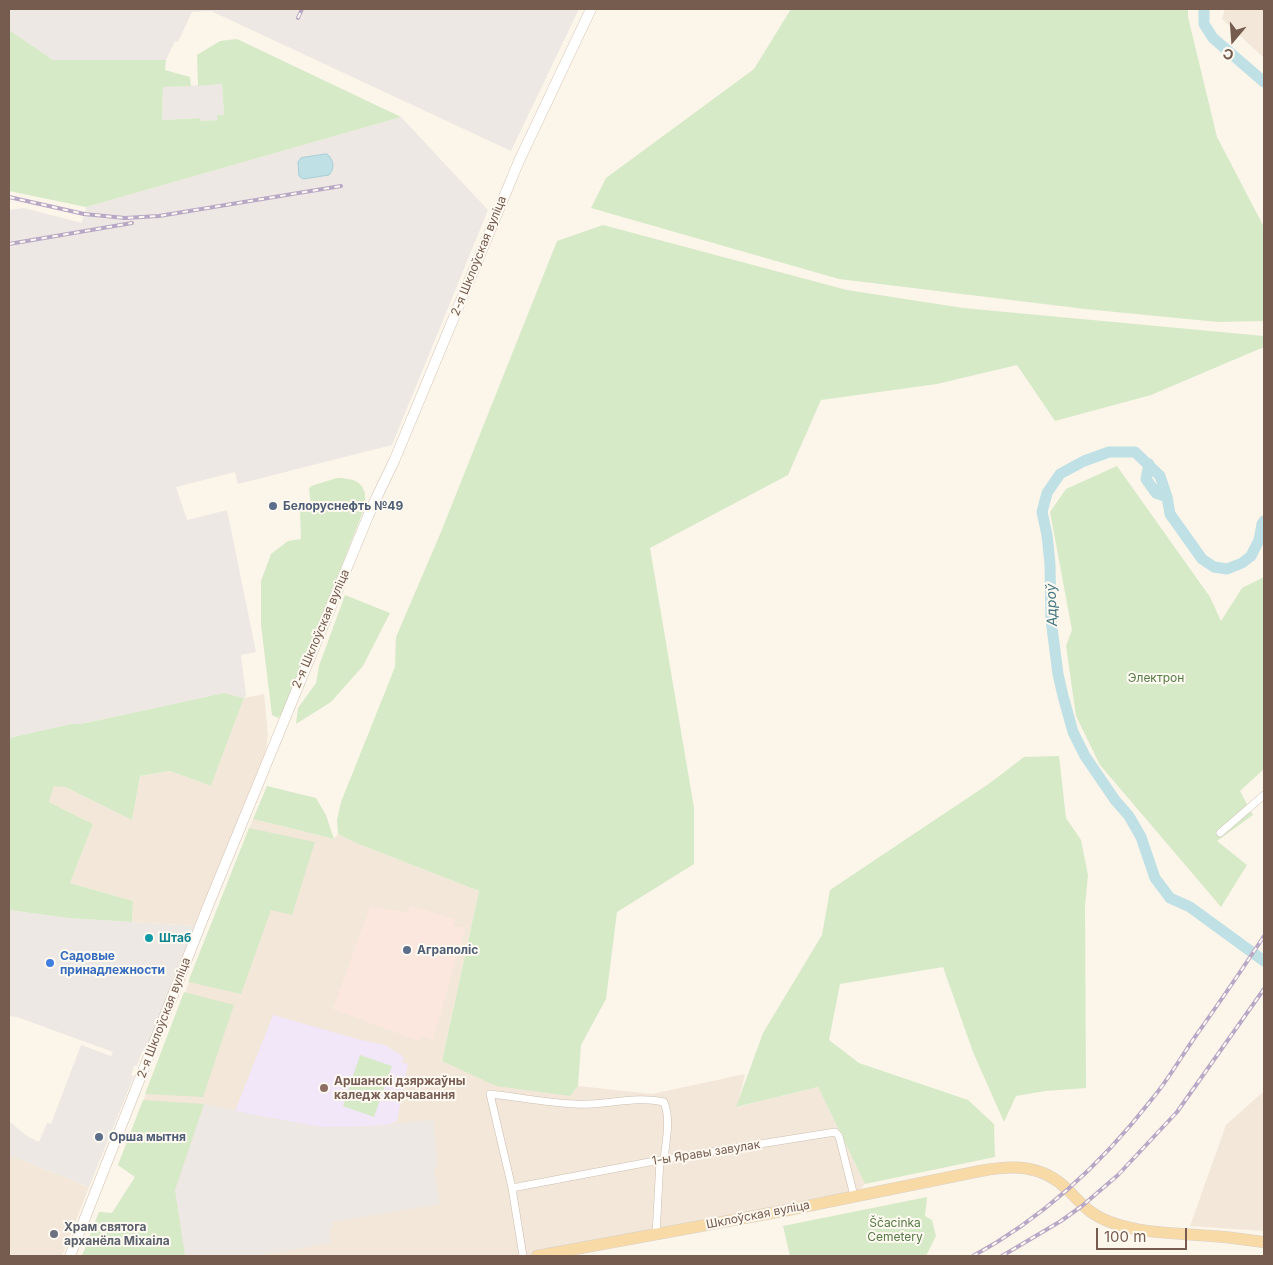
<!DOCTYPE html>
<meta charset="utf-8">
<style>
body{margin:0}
#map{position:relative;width:1273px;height:1265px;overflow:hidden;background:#fcf5ea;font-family:Inter,sans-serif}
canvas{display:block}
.frame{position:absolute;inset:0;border:10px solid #765c4e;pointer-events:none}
.north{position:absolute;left:1208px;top:15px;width:50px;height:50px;-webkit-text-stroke:4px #fef9f1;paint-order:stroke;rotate:198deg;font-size:14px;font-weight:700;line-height:20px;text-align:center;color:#765c4e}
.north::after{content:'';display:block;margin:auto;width:18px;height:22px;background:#765c4e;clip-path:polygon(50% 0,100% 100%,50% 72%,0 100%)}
.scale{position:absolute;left:1096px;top:1228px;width:91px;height:22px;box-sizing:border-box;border:2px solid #765c4e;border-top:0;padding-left:6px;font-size:15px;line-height:18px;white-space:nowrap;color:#765c4e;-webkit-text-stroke:4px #fef9f1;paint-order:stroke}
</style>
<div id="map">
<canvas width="1273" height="1265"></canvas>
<div class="frame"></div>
<div class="north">С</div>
<div class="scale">100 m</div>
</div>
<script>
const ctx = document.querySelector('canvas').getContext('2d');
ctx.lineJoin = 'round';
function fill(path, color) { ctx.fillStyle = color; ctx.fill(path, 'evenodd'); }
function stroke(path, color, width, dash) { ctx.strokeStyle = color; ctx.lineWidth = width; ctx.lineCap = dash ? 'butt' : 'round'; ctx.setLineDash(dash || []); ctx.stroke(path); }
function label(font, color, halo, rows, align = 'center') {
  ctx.font = font + ' Inter,sans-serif'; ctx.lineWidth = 4; ctx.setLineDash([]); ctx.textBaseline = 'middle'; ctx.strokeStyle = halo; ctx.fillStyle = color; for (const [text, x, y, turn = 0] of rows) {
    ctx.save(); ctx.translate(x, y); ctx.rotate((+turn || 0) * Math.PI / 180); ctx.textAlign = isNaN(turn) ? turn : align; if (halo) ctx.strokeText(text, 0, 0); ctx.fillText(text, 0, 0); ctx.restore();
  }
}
const residential = new Path2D(`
 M1225 9H1264V58L1222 19Z
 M264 694 268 736 265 753 194 926 132 922 133 901 70 883 93 824 49 802 54 785 65 787 132 820 140 776 170 771 211 786 244 698Z
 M253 819 334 839 338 834 356 843 479 891 442 1061 570 1096 578 1086 652 1094 745 1074 737 1107 818 1087 865 1184 854 1196 537 1256H82L99 1212 112 1213 135 1177 118 1165Z
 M1264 1091V1231L1190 1226 1226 1125Z
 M9 1155 89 1187 62 1256H9Z`);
const commercial = new Path2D(`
 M410 906 455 919 453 926 465 928 433 1040 422 1036 419 1041 333 1009 370 907 376 909 381 908 408 913Z`);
const industrial = new Path2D(`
 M11 9H579L511 151 211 11 192 12 178 42 175 41 166 60H53L9 30V11Z
 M222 84 224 115 217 120 200 121 199 118 162 120 163 87Z
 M401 117 488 210 392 445 238 484 235 472 176 487 187 520 227 510 256 652 241 655 246 695 244 698 224 693 81 724H71L9 738V210L24 208 82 223 86 207Z
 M9 910 68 918 194 926 149 1042 142 1052 137 1066H134L131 1075 134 1076 89 1187 9 1155V1121L27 1136 39 1142 47 1123 51 1124 81 1045 111 1056 113 1052 17 1017 9 1016Z
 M204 1104 321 1127 371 1126 433 1120 437 1158V1165L434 1170 440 1204 332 1222 333 1228 330 1229V1234L329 1235 330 1243 256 1256H185L175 1190Z`);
const education = new Path2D(`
 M273 1015 361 1040 385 1045 404 1057 402 1062 408 1064 397 1121 390 1124 371 1126 321 1127 235 1111Z`);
const green = new Path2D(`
 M791 9H1188V17L1217 137 1264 227V321L1218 322 1085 309 839 279 591 208 606 178 754 69Z
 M9 30 53 60H166L165 70 190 77 191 86 163 87 162 120 200 118V121L217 120V115H224L222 84 198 86 197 55 220 41 237 39 401 117 86 207 9 191Z
 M603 225 847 290 963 308 1264 336V347L1151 395 1055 421 1017 365 937 384 821 400 788 475 650 548 694 808V864L617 912 606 999 581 1045 578 1086 570 1096 496 1086 442 1061 479 891 356 843 338 834 337 820 341 802 395 667 396 637 441 532 557 241Z
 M1117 466 1210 597 1221 621 1242 588 1264 577V769L1240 791 1253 815 1217 841 1247 865 1221 907 1100 765 1076 716 1066 646 1072 630 1050 512 1066 489Z
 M337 478C359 478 369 486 364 509L285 710 278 718 272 715 261 625V581L271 554 288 541 301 539 300 510 311 506 309 489 311 486Z
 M345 595 390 613 363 666 331 702 296 724 298 708 316 683 319 666Z
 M224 693 244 698 211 786 170 771 140 776 132 820 65 787 54 786 49 802 93 824 70 883 133 901 132 922 68 918 9 910V738L71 724H81Z
 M1059 756 1066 818 1081 840 1088 875 1085 905 1086 1088 1045 1091 1016 1096 1004 1122 973 1052 943 967 840 984 829 1040 859 1063 968 1100 994 1124 995 1157 865 1184 818 1087 736 1107 763 1033 822 935 830 890 990 783 1024 757Z
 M267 786 316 798 326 815 334 839 253 819Z
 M249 828 315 842 292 915 271 910 241 994 188 982Z
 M184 992 234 1005 203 1097 145 1094Z
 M360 1055 392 1066 374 1117 343 1106Z
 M143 1100 204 1104 175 1190 185 1256H82L99 1212 112 1213 135 1177 118 1165Z
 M927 1197 925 1216 932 1220 936 1236 926 1256H790L783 1226Z`);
const water = new Path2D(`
 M327 154C334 160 335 168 329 175L303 179 299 176 298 162 301 158Z`);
const river = new Path2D(`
 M1204 9V24L1213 38 1264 82
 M1149 464 1146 479 1156 493 1167 497
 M1264 521 1262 524 1259 540 1251 556 1242 563 1227 569 1214 567 1202 559 1170 514 1167 497 1160 476 1135 452H1109L1084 461 1060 474 1047 493 1042 512 1047 535 1050 564 1051 620 1058 674 1063 696 1073 732 1085 756 1115 800 1129 816 1141 837 1155 878 1170 898 1190 907 1264 961`);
const street = new Path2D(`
 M1220 833 1264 795
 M512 1188 660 1160 835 1132 839 1136 854 1196
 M656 1235 660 1160
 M523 1256 512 1188 490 1094C518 1097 547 1103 575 1104 605 1106 635 1095 664 1102 671 1120 666 1140 664 1160`);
const secondary = new Path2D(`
 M70 1256 208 906 371 509 395 459 519 161 591 9`);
const primary = new Path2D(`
 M537 1256 788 1210 980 1171C1013 1165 1042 1164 1068 1190 1084 1206 1090 1215 1113 1223 1144 1234 1179 1233 1211 1236 1229 1237 1247 1240 1264 1242`);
const rail = new Path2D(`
 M298 18 302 9
 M9 197 84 214 125 218 159 216 341 186
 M9 244 132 223
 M973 1256C1043 1218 1103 1162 1152 1099 1168 1080 1181 1057 1195 1037 1219 1003 1242 970 1264 936
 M1002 1256 1061 1221 1082 1206 1118 1175 1177 1112 1264 989`);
const markers = [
 [273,506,5,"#5c6f8a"],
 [149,938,5,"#0f9aa8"],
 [407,950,5,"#5c6f8a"],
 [50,963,5,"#3f7fe0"],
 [324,1088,5,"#8d6e63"],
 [99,1137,5,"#5c6f8a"],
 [54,1234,5,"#6b7280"]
];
const streetNames = [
 ["2-я Шклоўская вуліца",479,256,-68],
 ["2-я Шклоўская вуліца",321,629,-67],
 ["2-я Шклоўская вуліца",164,1018,-69],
 ["1-ы Яравы завулак",706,1153,-9],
 ["Шклоўская вуліца",758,1215,-11]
];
const serviceNames = [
 ["Белоруснефть №49",283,506],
 ["Аграполіс",417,950],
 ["Орша мытня",109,1137]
];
const parkNames = [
 ["Электрон",1156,678],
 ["Ščacinka",895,1223],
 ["Cemetery",895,1237]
];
const cultureNames = [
 ["Штаб",159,938]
];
const shopNames = [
 ["Садовые",60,956],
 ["принадлежности",60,970]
];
const educationNames = [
 ["Аршанскі дзяржаўны",334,1081],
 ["каледж харчавання",334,1095]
];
const worshipNames = [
 ["Храм святога",64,1227],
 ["арханёла Міхаіла",64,1241]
];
const waterNames = [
 ["Адроў",1052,605,-92]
];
fill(residential, '#f3e7d9');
fill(commercial, '#fce7de');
fill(industrial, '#ede8e3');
fill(education, '#f2e6f9');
fill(green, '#d6eac8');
fill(water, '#bfe0e5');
stroke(water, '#a5cfd7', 1);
stroke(river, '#bfe0e5', 11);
stroke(street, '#cebdb0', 8);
stroke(secondary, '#d1bead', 11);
stroke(primary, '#d9d1cd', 12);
stroke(street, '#fff', 7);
stroke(secondary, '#fff', 10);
stroke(primary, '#f7daa6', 11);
stroke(rail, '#b8a8c6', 4);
stroke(rail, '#fef9f1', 2, [5.5]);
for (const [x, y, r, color] of markers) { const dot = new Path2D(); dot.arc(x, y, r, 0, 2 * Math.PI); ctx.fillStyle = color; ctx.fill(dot); stroke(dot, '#fef9f1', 2); }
label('12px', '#765c4e', '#fef9f1', streetNames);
label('bold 12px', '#4e5e75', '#fef9f1', serviceNames, 'left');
label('12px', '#557b46', '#fef9f1', parkNames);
label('bold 12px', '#0d838f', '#fef9f1', cultureNames, 'left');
label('bold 12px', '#366cbe', '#fef9f1', shopNames, 'left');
label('bold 12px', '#785e54', '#fef9f1', educationNames, 'left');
label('bold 12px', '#5b616d', '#fef9f1', worshipNames, 'left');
label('italic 14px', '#447782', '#fef9f1', waterNames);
</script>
